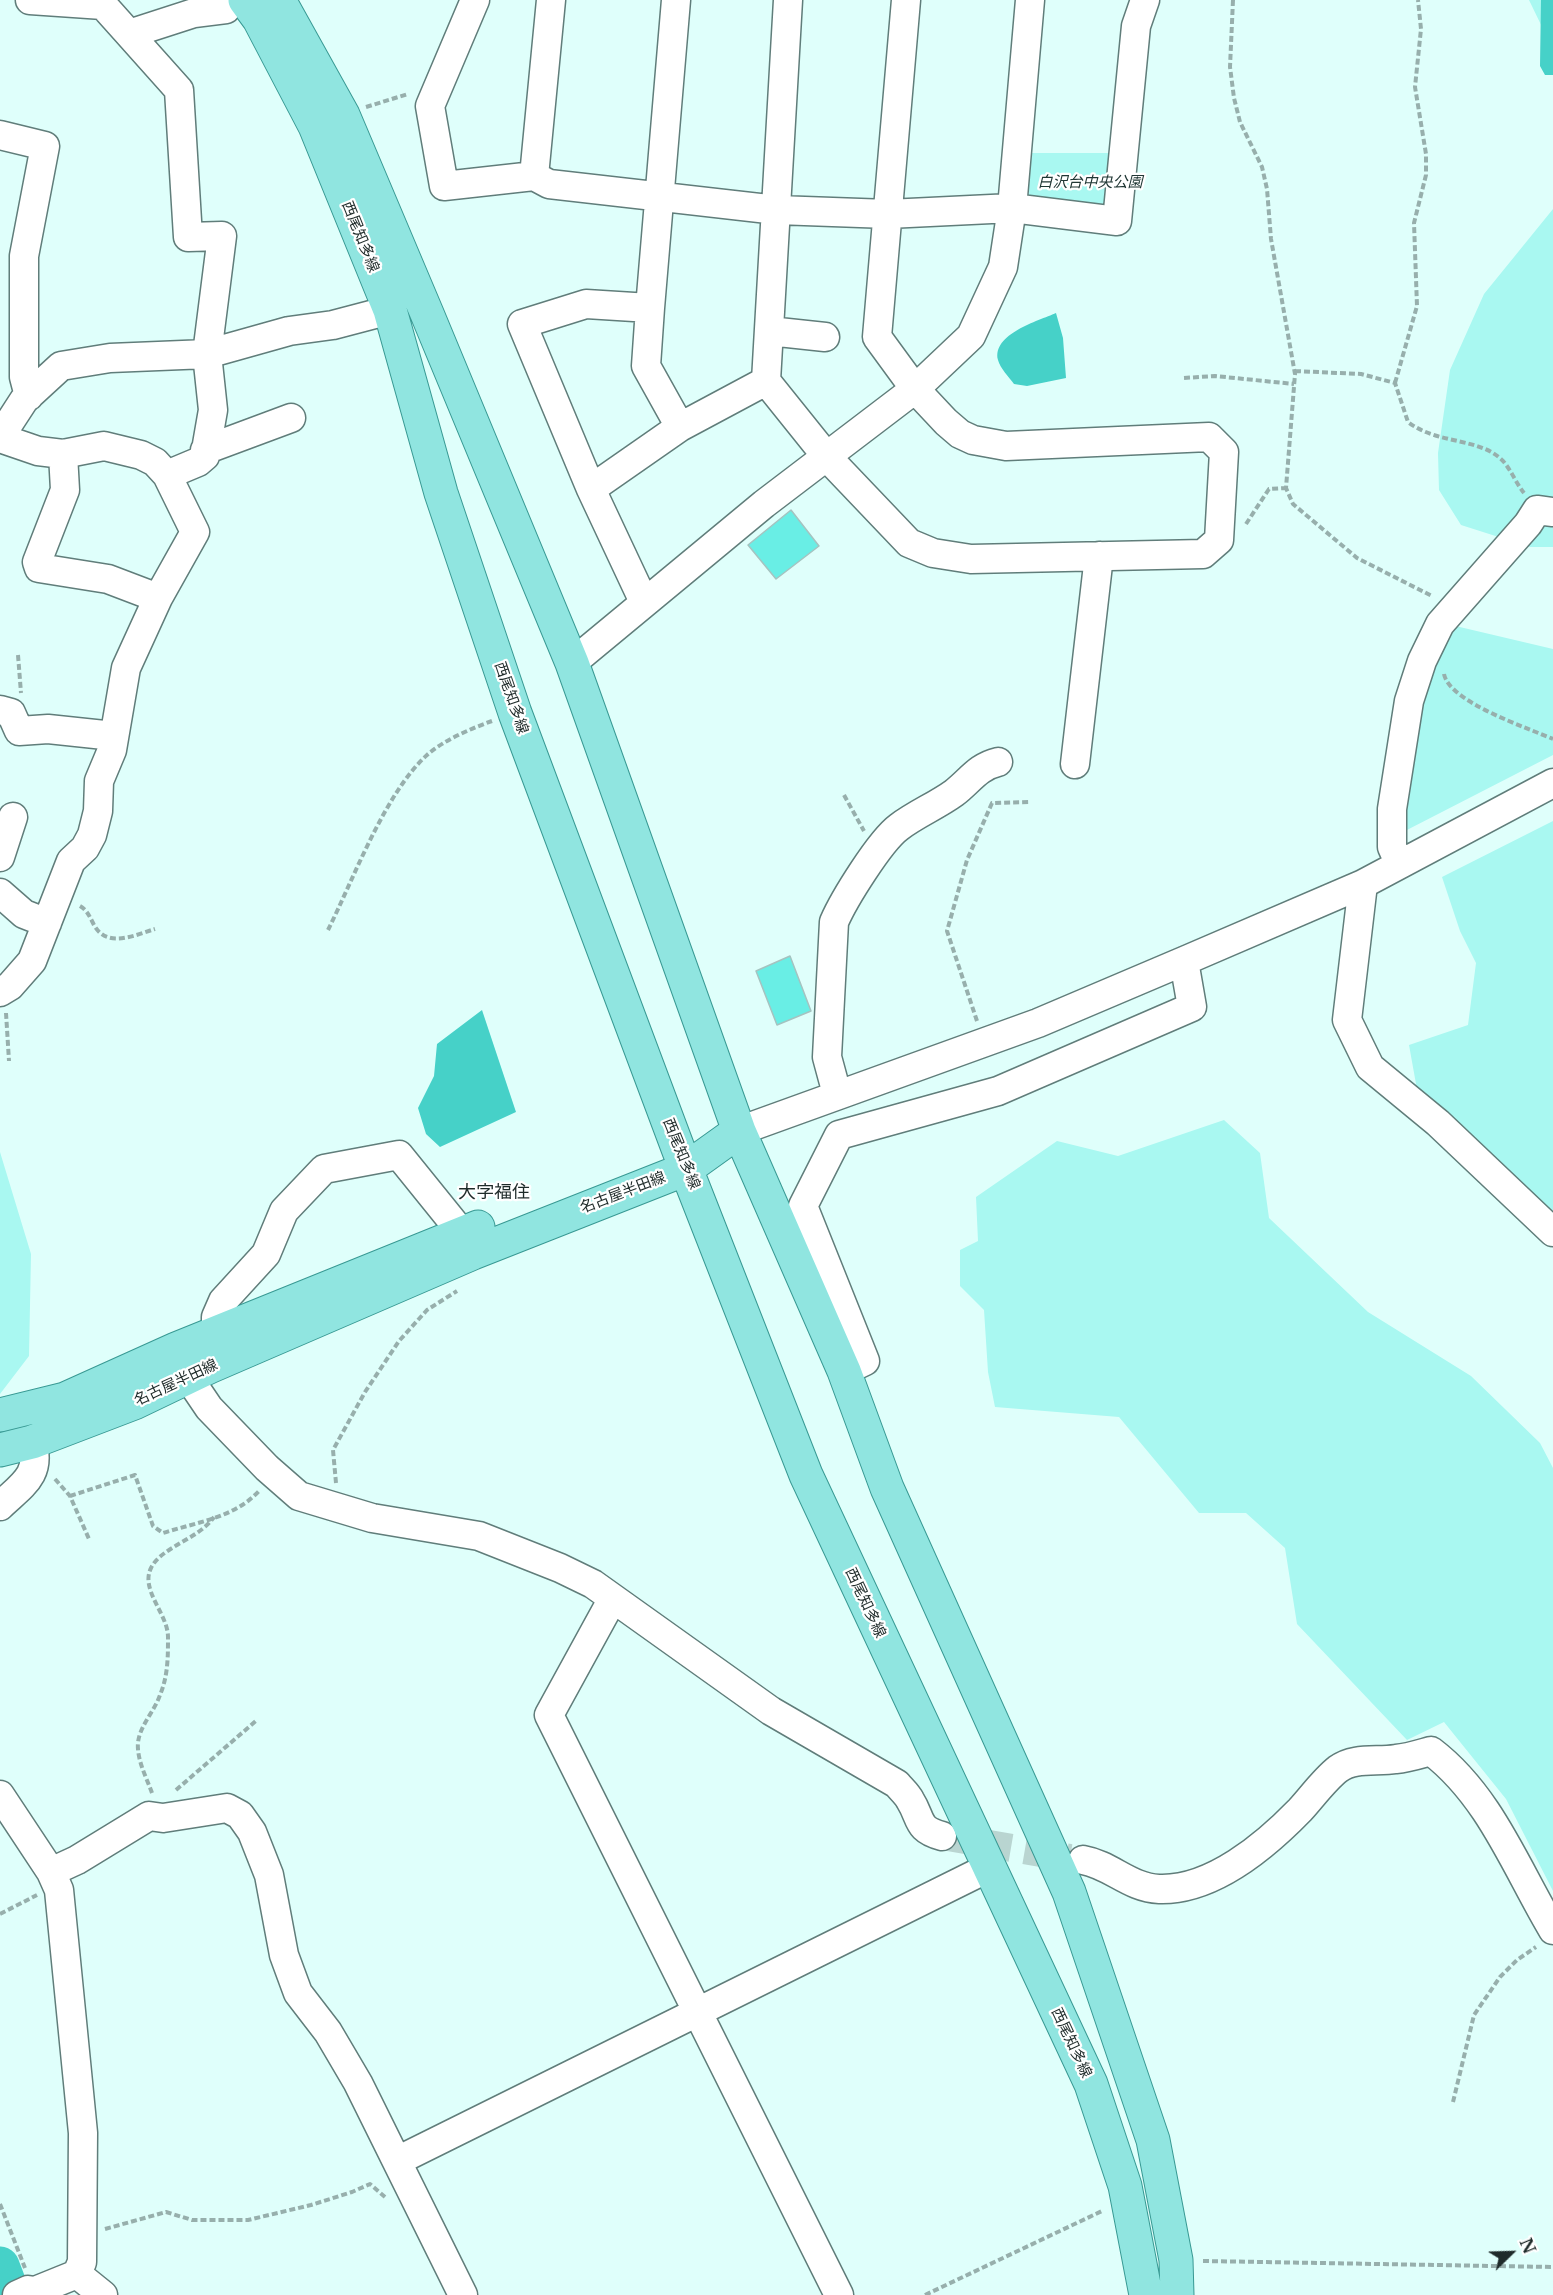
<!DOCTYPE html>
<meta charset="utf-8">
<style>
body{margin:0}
#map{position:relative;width:1553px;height:2295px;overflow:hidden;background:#dffffb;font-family:"Libre Baskerville",serif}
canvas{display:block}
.north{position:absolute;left:1481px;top:2223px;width:60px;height:60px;-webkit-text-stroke:4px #fff;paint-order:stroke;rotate:67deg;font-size:16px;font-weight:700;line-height:24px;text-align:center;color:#1f2b2a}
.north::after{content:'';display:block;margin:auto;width:21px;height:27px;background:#1f2b2a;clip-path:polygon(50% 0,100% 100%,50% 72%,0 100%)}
</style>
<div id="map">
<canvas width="1553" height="2295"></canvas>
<div class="north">N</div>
</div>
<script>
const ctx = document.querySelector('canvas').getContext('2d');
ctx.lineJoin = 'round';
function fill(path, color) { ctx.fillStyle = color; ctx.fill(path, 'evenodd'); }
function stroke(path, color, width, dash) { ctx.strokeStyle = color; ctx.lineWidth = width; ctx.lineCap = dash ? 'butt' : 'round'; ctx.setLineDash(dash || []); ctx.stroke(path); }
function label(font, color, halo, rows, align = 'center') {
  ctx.font = font + ' "Libre Baskerville","Noto Sans JP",serif'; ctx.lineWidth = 4.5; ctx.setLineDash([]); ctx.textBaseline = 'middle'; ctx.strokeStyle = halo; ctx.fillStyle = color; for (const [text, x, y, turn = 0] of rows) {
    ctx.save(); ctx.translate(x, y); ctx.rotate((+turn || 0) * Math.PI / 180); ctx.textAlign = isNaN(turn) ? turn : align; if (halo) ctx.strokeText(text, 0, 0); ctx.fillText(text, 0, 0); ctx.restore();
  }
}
const green = new Path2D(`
 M1529 0H1553L1544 31Z
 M1030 153H1123L1117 221 1028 203Z
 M1553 209V547H1530L1461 525 1439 490 1438 453 1450 370 1484 294Z
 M1447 624 1553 649V755L1403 832 1415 726Z
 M1553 821V1211L1418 1095 1409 1045 1468 1025 1476 963 1460 931 1442 877Z
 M1224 1120 1260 1153 1269 1218 1368 1312 1471 1376 1540 1443 1553 1468V1891L1506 1799 1444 1722 1407 1740 1297 1624 1285 1548 1246 1513H1199L1119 1417 995 1407 988 1372 984 1310 960 1286V1250L978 1241 976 1197 1057 1141 1118 1156Z
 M0 1152 31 1254 29 1356 0 1394Z`);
const water = new Path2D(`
 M1541 0H1553V75H1545L1540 66Z
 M1056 313 1063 338 1066 378 1027 386 1014 384C1009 377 1000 368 998 360 992 334 1038 321 1056 313Z
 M482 1010 516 1112 440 1147 426 1134 418 1108 434 1076 437 1044Z`);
const river = new Path2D(`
 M0 2266 11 2295`);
const building = new Path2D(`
 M791 510 819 546 776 579 748 545Z
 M790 956 811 1011 777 1025 756 971Z`);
const minorTunnel = new Path2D(`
 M942 1836 1070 1858`);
const path = new Path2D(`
 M1233 0 1230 67 1234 98 1240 122 1262 167 1267 189 1271 239 1295 374 1286 488 1293 504 1357 558 1432 596
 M366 107 408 94
 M1295 371 1361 374 1395 383 1408 422C1438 445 1480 437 1503 461 1511 470 1516 483 1524 493
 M1184 378 1215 376 1294 384
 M1395 383 1417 306 1414 223 1426 175V154L1415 87 1421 29 1418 0
 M1246 524 1269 489 1286 488
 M18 655 21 693
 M1444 674C1449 702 1528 728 1553 739
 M844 795 864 831
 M80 906C87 910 90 917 94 925 107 949 135 935 155 929
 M328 930C354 878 385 793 427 755 444 740 470 729 492 721
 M6 1013 9 1061
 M977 1021 947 931 967 860 992 803 1029 802
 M55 1479 70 1496 89 1539
 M336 1483 333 1450 365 1392 399 1341 427 1310 457 1291
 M70 1496 135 1475 153 1526 163 1533C197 1522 234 1518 259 1491
 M176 1790 257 1720
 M152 1793C147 1779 139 1764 138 1749 136 1729 154 1713 160 1695 168 1676 168 1657 168 1637 168 1614 140 1590 151 1568 161 1547 199 1539 214 1517
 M0 1914 37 1895
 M1453 2102 1474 2015 1500 1977 1517 1960 1536 1947
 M0 2204 25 2268
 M105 2229 166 2212 192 2220H248L311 2205 352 2192 370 2184 385 2197
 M1203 2261 1553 2267
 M925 2295 1102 2211`);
const minor = new Path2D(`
 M30 0 103 5 129 34 194 13 226 9
 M475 0 430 106 444 186 534 176
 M551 0 534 176 549 184 777 210 888 214 1012 208 1117 221 1136 26 1145 0
 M788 0 766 381 827 457 909 543 933 553 971 559 1203 554 1219 540 1224 452 1209 437 1006 446 973 440 960 434 946 422 915 389 877 337 906 0
 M129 34 179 90 188 237 222 236 207 354 213 410 205 456 198 462 167 475
 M0 135 45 146 24 256V377L29 396
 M650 308 646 366 680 427
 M769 331 825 337
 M0 430 9 423 24 400 61 366 110 358 207 354 289 331 333 325 390 310
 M0 438 38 451 63 454 65 490 37 562 39 568 108 579 158 598
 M205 450 291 418
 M591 489 680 427 766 381
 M644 602 591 489 522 324 586 304 650 308 676 0
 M572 663 764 504 915 389 971 336 1003 267 1012 208 1030 0
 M0 710 11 713 19 731 48 729 114 736
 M1075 764 1099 556
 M0 857 13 817
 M1399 863 1392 847V809L1409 701 1422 661 1440 624 1528 524 1537 510 1553 512
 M1363 884 1347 1020 1370 1067 1438 1123 1553 1232
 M0 893 24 914 47 923
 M0 992 10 986 32 961 71 861 85 848 92 835 98 811 99 781 112 750 126 668 158 598 195 532 167 475 155 462 141 455 104 446 63 454
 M837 1094 827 1057 834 922C844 899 880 841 899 827 916 814 936 806 954 793 970 781 977 767 998 762
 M739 1131 1038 1023 1184 961 1363 884 1553 783
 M216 1333V1317L223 1301 266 1254 284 1211 324 1169 399 1155 462 1233
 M844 1371 865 1361 803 1206 839 1135 998 1091 1192 1007 1184 961
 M188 1377 209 1408 267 1468 299 1496 372 1518 479 1536 560 1568 593 1584 771 1711 897 1784C901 1789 907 1794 910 1800 922 1819 916 1829 942 1836
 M0 1506C22 1485 42 1475 32 1442
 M612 1600 549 1715 839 2295
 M0 1795 51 1872 59 1890 83 2133 82 2262 77 2274 35 2291 28 2290 17 2295
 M1083 1860C1111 1865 1130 1888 1159 1889 1212 1891 1266 1845 1300 1810 1312 1797 1324 1780 1338 1769 1354 1757 1376 1762 1396 1759 1408 1758 1420 1754 1431 1751 1490 1796 1516 1868 1553 1930
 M51 1872 77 1860 149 1816 163 1818 227 1808 240 1815 252 1832 269 1875 284 1955 298 1993 328 2032 358 2083 463 2295
 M397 2161 988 1868
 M77 2274 103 2295`);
const major = new Path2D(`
 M245 0 259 19 315 126 390 310 441 493 515 713 679 1151 806 1475 1091 2084 1125 2186 1146 2295
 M279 0 343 115 428 316 572 663 739 1131 844 1371 887 1488 1069 1892 1153 2140 1176 2260 1177 2295
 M0 1415 65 1399 176 1349 478 1227
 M0 1450 32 1442 134 1403 209 1367 473 1253 686 1169 739 1131`);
const parkNames = [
 ["白沢台中央公園",1090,183]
];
const streetNames = [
 ["西尾知多線",360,237,68],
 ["西尾知多線",511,698,71],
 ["西尾知多線",681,1154,68],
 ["名古屋半田線",623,1193,-21],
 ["名古屋半田線",176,1383,-25],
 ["西尾知多線",865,1603,65],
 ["西尾知多線",1071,2043,65]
];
const quarterNames = [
 ["大字福住",494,1193]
];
fill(green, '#a9f8f1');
fill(water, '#46d1c8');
stroke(river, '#46d1c8', 39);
fill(building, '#69eee5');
stroke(building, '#a5c3c0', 1.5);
stroke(minorTunnel, '#b9d5d1', 28, [28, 14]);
stroke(minor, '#607d7a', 31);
stroke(major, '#389993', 35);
stroke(path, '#97afac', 4, [6, 3]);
stroke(minor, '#fff', 28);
stroke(major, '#90e5e0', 33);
label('italic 15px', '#203735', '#fff', parkNames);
label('15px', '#1f2b2a', '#fff', streetNames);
label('18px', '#1f2b2a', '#fff', quarterNames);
</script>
